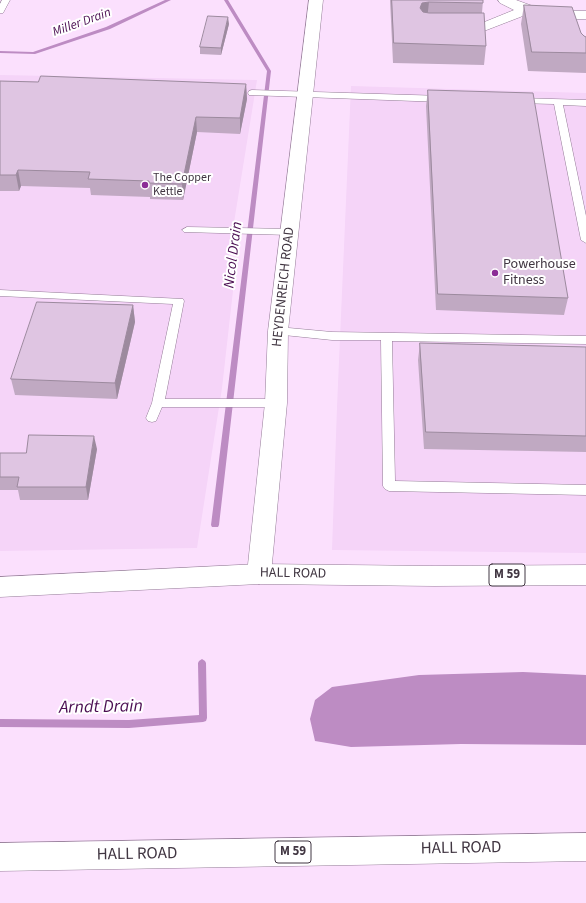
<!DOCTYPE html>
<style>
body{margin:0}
canvas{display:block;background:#fbe0fd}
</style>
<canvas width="586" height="903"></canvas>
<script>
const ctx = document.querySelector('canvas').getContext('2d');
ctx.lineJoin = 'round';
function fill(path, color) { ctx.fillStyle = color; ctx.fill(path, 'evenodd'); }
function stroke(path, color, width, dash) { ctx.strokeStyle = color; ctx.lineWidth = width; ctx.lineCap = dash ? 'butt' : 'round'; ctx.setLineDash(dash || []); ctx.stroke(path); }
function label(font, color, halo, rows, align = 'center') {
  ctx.font = font + ' "Source Sans 3",sans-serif'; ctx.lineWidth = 4; ctx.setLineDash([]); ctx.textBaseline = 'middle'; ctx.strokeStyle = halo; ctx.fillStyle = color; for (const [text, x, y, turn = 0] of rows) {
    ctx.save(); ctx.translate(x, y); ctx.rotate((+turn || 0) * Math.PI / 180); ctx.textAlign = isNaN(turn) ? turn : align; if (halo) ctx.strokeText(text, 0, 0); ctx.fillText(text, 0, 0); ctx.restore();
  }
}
const built = new Path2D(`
 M0 75 257 80 226 272 235 273 222 388 197 548 0 551Z
 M351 86 586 93V553L332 550 337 407Z`);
const water = new Path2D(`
 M523 672 586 675V745L461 744 351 747 315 741 310 719 315 700 332 687 419 675Z`);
const stream = new Path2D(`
 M165 0H171L110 29 35 54 0 53V51L33 52 106 27Z
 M224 0H228L271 71 219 525 218 527H212L211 525 267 71Z
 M202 659 205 661 206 663 207 718 206 721 203 722 129 728 0 727V719L129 720 199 715 198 663 199 661Z`);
const service = new Path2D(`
 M2 0H10L3 13H0V4Z
 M252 90 443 96 447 99 443 102 249 95 248 93 249 91Z
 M519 98 586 100V106L563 105 586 216V243L581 240 554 104 516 103 515 101Z
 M187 227 290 229 295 232 290 235 184 232 182 230Z
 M0 290 183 299 184 301 165 399H276L280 400 282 403 280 406 276 407H162L156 421 152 422 148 421 146 418 152 403 173 304 0 296Z
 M278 327 332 332 586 336V344L392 341 395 481 586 485V495L389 491 385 489 383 486 381 340H332L274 334 273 331 274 328Z`);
const minor = new Path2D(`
 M498 0H516L538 8 548 10 586 11V19L556 20 528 14 484 31 450 29 448 26 450 23 455 22 482 23 514 10 500 3Z`);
const tertiary = new Path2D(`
 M309 0H323L288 331 287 403 271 574 268 581 259 584 250 581 247 574 265 403 268 331Z`);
const trunk = new Path2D(`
 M259 564 434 566 586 565V585L434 586 259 584 0 597V577Z
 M586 833V861L0 871V843Z`);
const wall = new Path2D(`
 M390 0H483L482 13 486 46 484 65 393 63Z
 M524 5 581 33 584 36 586 37V73L528 71 521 24Z
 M229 24 221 55 200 54V47Z
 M0 81 38 82 246 84 247 99 240 134 197 132 183 200 150 199V197L91 195 90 188 21 186 19 191H0Z
 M428 90 568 298 564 315 436 310 426 106Z
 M133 305 135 322 117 399 15 395 11 379Z
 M420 343 586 347V452L424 449 418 360Z
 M97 449 88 500H20L18 490H0V453H26Z`);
const shadedWall = new Path2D(`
 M429 2 427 20 420 8 422 3Z
 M228 17 229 24 221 55V48Z
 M246 84 247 99 240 134V118Z
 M196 117 197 132 183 200 182 184Z
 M18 170 21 186 19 191 16 175Z
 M133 305 135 322 117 399 115 383Z
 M94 436 97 449 88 500 86 487Z`);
const building = new Path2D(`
 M392 0H483V3L429 2 422 3 420 8 423 12 429 13H484L486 46 394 43Z
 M524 5 572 7 581 33 584 36 586 37V53L532 52Z
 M208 16 228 17 221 48 200 47Z
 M41 76 246 84 240 118 196 117 182 184 149 183V181L88 179 90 172 18 170 16 175H0V81L38 82Z
 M428 90 533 93 568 298 438 294Z
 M37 302 133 305 115 383 11 379Z
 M420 343 586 347V436L426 432Z
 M29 435 94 436 86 487H17L19 477H0V453H26Z`);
const markers = [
 [145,185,4,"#8b2d96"],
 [495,273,4,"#8b2d96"]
];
const farPoinames = [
 ["The Copper",153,178],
 ["Kettle",153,192]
];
const farWaternames = [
 ["Miller Drain",82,23,-20]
];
const shields = [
 [507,575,36],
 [293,852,36]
];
const shieldNames = [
 ["M 59",507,575],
 ["M 59",293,852]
];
const poiNames = [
 ["Powerhouse",503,265],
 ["Fitness",503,281]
];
const streetNames = [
 ["HEYDENREICH ROAD",284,287,-84],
 ["HALL ROAD",293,574,1]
];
const waterNames = [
 ["Nicol Drain",234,255,-83]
];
const nearStreetnames = [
 ["HALL ROAD",461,849,-1],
 ["HALL ROAD",137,855,-1]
];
const nearWaternames = [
 ["Arndt Drain",101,708,-1]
];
fill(built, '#f5d4f8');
fill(water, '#bd8cc3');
fill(stream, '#bd8cc3');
stroke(service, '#947c97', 1);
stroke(minor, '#947c97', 1);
stroke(tertiary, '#947c97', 1);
stroke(trunk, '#947c97', 1);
fill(service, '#fff');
fill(minor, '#fff');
fill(tertiary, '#fff');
fill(trunk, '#fff');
fill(wall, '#c0a9c2');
fill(shadedWall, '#9c8a9e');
fill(building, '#dfc5e2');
stroke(building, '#9c8a9e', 1);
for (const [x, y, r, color] of markers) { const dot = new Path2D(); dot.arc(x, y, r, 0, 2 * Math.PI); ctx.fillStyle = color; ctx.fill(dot); stroke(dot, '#fff', 1.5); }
label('12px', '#413642', '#fff', farPoinames, 'left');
label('italic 13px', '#4b0e52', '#fff', farWaternames);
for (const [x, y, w] of shields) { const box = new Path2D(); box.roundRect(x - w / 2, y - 11, w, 22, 3); ctx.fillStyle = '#fff'; ctx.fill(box); stroke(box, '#413642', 1); }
label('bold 13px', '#413642', null, shieldNames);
label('14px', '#413642', '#fff', poiNames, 'left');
label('14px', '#413642', '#fff', streetNames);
label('italic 15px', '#4b0e52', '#fff', waterNames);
label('17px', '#413642', '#fff', nearStreetnames);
label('italic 18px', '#4b0e52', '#fff', nearWaternames);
</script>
